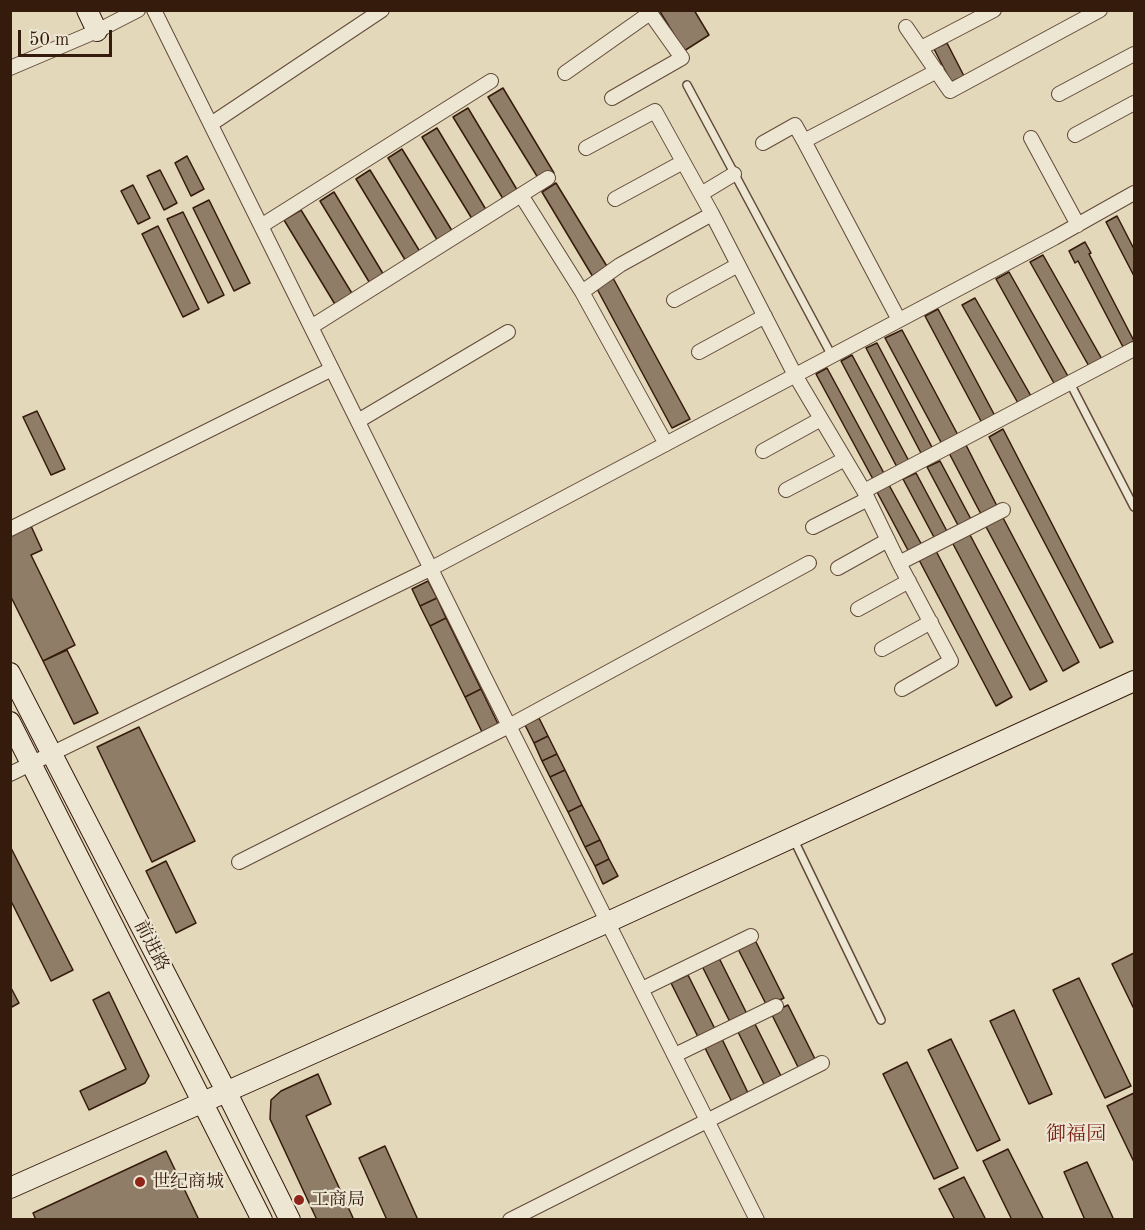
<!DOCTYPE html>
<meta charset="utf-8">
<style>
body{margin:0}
#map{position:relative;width:1145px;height:1230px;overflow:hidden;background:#e4d8bb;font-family:"Old Standard TT",serif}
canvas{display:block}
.frame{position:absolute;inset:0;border:12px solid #351b0c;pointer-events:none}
.scale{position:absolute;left:18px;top:30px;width:94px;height:27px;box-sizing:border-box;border:3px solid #351b0c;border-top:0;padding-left:8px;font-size:18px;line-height:21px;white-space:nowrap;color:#351b0c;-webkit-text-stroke:4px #ede6d3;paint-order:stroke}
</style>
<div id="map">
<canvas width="1145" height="1230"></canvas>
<div class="frame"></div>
<div class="scale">50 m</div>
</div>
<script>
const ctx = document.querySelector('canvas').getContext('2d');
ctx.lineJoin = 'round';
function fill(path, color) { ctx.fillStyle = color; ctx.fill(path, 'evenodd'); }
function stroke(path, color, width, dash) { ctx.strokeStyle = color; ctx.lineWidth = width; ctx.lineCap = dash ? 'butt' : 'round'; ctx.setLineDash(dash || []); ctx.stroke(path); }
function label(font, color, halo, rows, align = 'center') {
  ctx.font = font + ' "Old Standard TT","Noto Serif SC",serif'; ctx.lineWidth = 4.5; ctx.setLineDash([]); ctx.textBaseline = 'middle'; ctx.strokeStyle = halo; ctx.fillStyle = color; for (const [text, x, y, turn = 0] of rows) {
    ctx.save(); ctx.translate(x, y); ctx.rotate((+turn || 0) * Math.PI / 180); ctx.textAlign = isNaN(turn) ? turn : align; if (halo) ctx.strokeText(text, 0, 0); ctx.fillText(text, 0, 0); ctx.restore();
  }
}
const building = new Path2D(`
 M659 10H694L709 35 684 51Z
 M947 43 964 76 951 82 934 49Z
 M503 88 554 173 540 181 488 97Z
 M468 108 519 193 505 202 453 117Z
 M437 128 488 213 474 222 422 137Z
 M402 149 454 234 439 243 388 158Z
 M187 156 204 189 191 196 175 163Z
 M160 170 177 203 164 210 147 176Z
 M370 170 422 255 407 263 356 179Z
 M556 183 608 268 593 277 542 192Z
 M133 185 150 218 138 224 121 191Z
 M334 192 385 277 371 285 320 201Z
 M209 200 250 283 234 291 193 208Z
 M301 210 353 295 336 306 284 220Z
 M183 212 224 295 208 303 167 219Z
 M1117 216 1134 249V276L1106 222Z
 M158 226 199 309 183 317 142 234Z
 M1085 242 1091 253 1089 254 1134 341 1123 347 1078 261 1075 263 1069 251Z
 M1043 255 1103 361 1090 368 1030 262Z
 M1009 272 1069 378 1055 385 996 279Z
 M613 278 690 419 672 428 596 287Z
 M975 298 1031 396 1018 403 962 305Z
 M938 309 995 416 982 423 925 316Z
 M902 330 959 437 943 446 885 338Z
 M877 343 933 449 922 455 866 348Z
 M852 355 910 463 898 469 841 361Z
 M827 368 885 475 874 481 816 374Z
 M37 411 65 469 51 475 23 417Z
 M1003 429 1113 642 1100 648 989 437Z
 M966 445 998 508 982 516 949 453Z
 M940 461 973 523 960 529 927 467Z
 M916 473 949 535 936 541 903 479Z
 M889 485 923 547 910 554 877 492Z
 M1001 514 1079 662 1063 671 984 523Z
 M31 526 42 550 31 555 75 645 43 661 10 595V536Z
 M969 533 1047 681 1030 690 952 542Z
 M935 549 1012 697 996 706 918 558Z
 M428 581 437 598 420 606 412 589Z
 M437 598 446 618 430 626 420 606Z
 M446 618 481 689 465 697 430 626Z
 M67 650 98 713 74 724 43 661Z
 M481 689 499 726 483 734 465 697Z
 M539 718 548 736 534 743 525 725Z
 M139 727 195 841 152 862 97 747Z
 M548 736 557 754 542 761 534 743Z
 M557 754 565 770 550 777 542 761Z
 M565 770 582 805 568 812 550 777Z
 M582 805 600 840 585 847 568 812Z
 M600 840 609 859 595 866 585 847Z
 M10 846 73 970 51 981 10 899Z
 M609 859 618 876 603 884 595 866Z
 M166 861 196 923 176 933 146 871Z
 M755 940 784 998 767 1006 738 949Z
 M1134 953V1009L1112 964Z
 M719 958 748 1016 731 1024 702 966Z
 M688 975 717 1033 700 1041 671 983Z
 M1079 978 1131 1086 1105 1098 1053 990Z
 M10 986 19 1003 10 1008Z
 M109 992 149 1076 145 1083 89 1110 80 1091 126 1069 93 1000Z
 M788 1005 817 1063 800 1071 771 1013Z
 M1014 1010 1052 1094 1029 1104 990 1021Z
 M754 1022 783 1080 766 1088 737 1030Z
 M722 1039 750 1097 734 1106 705 1048Z
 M951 1039 1000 1140 977 1151 928 1050Z
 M907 1062 958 1168 934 1179 883 1074Z
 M318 1074 331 1104 306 1116 354 1220H317L270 1119 271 1100 281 1091Z
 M1134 1093V1162L1107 1106Z
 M385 1146 418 1220H387L359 1158Z
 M1008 1149 1044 1220H1012L983 1161Z
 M166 1151 199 1220H36L33 1213Z
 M1087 1162 1114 1220H1085L1064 1172Z
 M964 1177 986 1220H955L939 1189Z`);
const lane = new Path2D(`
 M687 85 832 356
 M1070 383 1134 507
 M794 840 881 1020`);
const street = new Path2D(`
 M154 10 483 674 757 1220
 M906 27 950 91 1100 10
 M921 48 994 10
 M10 68 97 31 138 10
 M565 73 650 13
 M1059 94 1134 54
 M612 98 682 58 648 10
 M211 124 382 10
 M1075 135 1134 103
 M1031 138 1078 225
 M804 141 899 320
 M763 143 795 125 804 141 937 71
 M586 148 655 111 712 214 795 375 864 491 899 563 951 661 902 689
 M701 194 734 174
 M521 195 582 292 666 444
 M615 199 683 162
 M261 226 491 81
 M582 292 620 265 712 214
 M674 300 738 265
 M311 327 548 178
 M699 352 765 316
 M358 421 508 332
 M763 451 821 419
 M786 490 845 459
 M864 491 1134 349
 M813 527 868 499
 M10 529 332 369
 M899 563 1003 510
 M838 568 888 540
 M858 609 909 581
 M882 649 931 622
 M10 774 432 568 1054 238 1134 193
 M239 862 509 726 809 563
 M642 989 751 936
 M675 1055 776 1006
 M510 1220 822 1063`);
const secondary = new Path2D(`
 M87 10 97 31
 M10 673 226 1091 290 1220
 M10 722 262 1220
 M10 1188 608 922 1134 681`);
const markers = [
 [140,1182,6,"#8f2418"],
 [299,1200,6,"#8f2418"]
];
const streetNames = [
 ["前进路",151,946,63]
];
const poiNames = [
 ["世纪商城",152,1182],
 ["工商局",311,1200]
];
const neighbourhoodNames = [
 ["御福园",1076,1135]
];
fill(building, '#907d67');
stroke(building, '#351b0c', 1.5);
stroke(lane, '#614a38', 10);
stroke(street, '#614a38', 16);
stroke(secondary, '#351b0c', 22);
stroke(lane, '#ede6d3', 7);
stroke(street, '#ede6d3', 14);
stroke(secondary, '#ede6d3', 20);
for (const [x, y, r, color] of markers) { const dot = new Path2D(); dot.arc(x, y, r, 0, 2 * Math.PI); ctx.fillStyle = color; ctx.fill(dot); stroke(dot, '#ede6d3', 2); }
label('18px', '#351b0c', '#ede6d3', streetNames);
label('18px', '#351b0c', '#ede6d3', poiNames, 'left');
label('20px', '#7a1f14', '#ede6d3', neighbourhoodNames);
</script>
